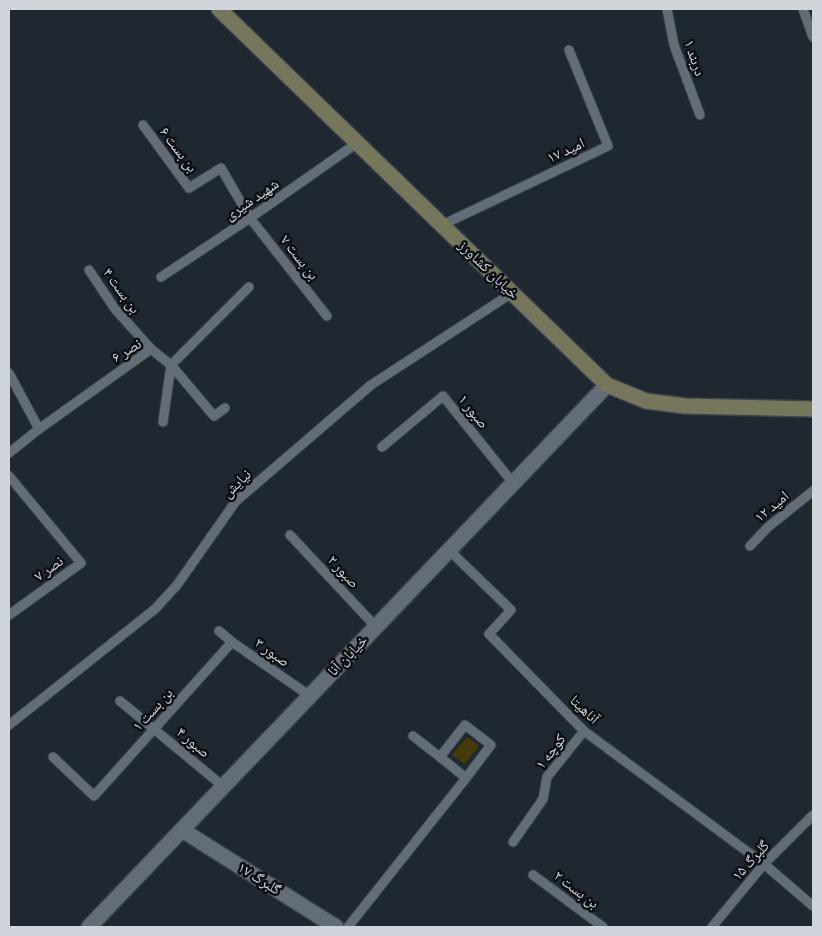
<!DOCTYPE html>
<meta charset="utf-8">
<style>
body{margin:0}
#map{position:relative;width:822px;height:936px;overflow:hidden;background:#1f2831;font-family:Manrope,sans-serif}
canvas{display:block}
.frame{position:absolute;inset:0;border:10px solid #cfd5db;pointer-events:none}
</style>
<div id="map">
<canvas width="822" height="936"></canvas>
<div class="frame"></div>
</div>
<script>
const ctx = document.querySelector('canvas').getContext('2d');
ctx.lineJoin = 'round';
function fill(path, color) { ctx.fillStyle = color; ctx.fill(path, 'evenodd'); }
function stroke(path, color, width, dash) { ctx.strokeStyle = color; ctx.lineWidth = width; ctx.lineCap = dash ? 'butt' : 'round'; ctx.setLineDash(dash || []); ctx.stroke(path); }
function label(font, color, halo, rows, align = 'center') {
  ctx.font = font + ' Manrope,"Noto Naskh Arabic",sans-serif'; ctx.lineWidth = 5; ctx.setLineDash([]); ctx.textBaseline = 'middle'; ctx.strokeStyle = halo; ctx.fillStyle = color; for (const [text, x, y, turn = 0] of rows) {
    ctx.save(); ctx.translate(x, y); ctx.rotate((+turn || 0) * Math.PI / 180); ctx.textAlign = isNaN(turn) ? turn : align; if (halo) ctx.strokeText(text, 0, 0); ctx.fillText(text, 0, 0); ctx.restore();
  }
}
const green = new Path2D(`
 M467 737 479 746 465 764 452 755Z`);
const service = new Path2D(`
 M667 9 674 45 700 115
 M803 9 813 37
 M143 125 189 188 221 168 250 218 327 316
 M442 225 608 146 569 50
 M89 270 115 309 151 349
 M161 277 250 218 357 143
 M171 365 214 416 225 408
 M9 373 39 429
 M163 422 171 365
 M382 447 443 396 513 483
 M9 453 39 429 151 349 171 365 249 287
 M9 476 81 563 9 615
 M290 535 376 627
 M750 546 768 527 813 491
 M449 550 511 610 489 634 584 731 764 864 813 906
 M219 631 232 642 310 696
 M120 701 224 787
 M9 725 155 609 177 585 236 501 371 385 512 293
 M465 725 491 745 466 778 440 757Z
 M413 736 440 757
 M53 757 94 796 232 642
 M513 842 543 799 547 777 584 731
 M533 875 603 927
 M348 927 466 778
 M712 927 764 864 813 815`);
const minor = new Path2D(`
 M182 830 336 927
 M89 927 607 385`);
const secondary = new Path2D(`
 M219 9 607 385 646 401 685 406 813 409`);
const streetNames = [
 ["دربند ۱",694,58,71],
 ["بن بست ۶",178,150,53],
 ["امید ۱۷",566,151,-25],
 ["شهید شیری",252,200,-34],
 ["بن بست ۷",299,258,52],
 ["خیابان کشاورز",488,270,44],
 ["بن بست ۴",121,291,54],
 ["نصر ۶",127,351,-32],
 ["صبور ۱",473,412,51],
 ["نیایش",237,484,-44],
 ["امید ۱۲",772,507,-40],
 ["نصر ۷",49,569,-36],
 ["صبور ۲",343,572,47],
 ["صبور ۳",272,653,35],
 ["خیابان آنا",348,656,-46],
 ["بن بست ۱",153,710,-48],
 ["آناهیتا",584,710,44],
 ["صبور ۴",193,743,40],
 ["کوچه ۱",551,752,-53],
 ["گلبرگ ۱۵",751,861,-48],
 ["گلبرگ ۱۷",259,879,32],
 ["بن بست ۲",576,890,37]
];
fill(green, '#463b08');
stroke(service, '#3c434b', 11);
stroke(minor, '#3c434b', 18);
stroke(secondary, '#3c434b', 18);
stroke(service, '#636d78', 9);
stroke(minor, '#636d78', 15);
stroke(secondary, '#75765c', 15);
label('15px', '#cfd5db', '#0c1014', streetNames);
</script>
